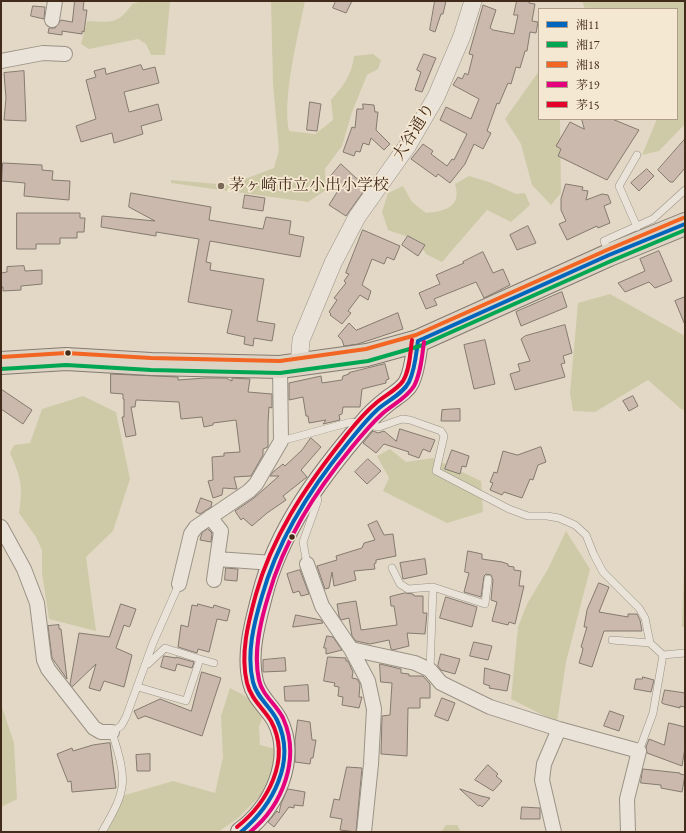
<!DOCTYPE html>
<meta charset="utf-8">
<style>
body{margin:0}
#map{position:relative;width:686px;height:833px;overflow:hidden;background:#e3d8c6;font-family:"EB Garamond","Noto Serif JP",serif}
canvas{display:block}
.frame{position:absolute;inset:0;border:2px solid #432b1b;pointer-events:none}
.legend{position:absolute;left:538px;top:8px;width:140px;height:112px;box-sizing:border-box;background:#f5e8d2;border:1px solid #ae9c89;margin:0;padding:5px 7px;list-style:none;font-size:12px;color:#432b1b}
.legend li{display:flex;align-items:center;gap:8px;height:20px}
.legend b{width:20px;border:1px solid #ae9c89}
</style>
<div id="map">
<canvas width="686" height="833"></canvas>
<div class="frame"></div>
<ul class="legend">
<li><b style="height:5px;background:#0065bd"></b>湘11</li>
<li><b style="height:5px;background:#00a651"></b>湘17</li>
<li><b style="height:5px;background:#f26522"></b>湘18</li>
<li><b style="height:5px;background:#e5007d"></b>茅19</li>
<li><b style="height:5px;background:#e4002b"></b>茅15</li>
</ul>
</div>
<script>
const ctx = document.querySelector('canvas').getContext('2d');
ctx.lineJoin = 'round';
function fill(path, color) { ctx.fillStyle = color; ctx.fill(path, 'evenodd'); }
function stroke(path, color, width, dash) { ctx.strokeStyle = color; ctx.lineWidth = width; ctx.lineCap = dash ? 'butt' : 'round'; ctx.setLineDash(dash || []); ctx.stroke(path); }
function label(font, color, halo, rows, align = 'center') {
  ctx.font = font + ' "EB Garamond","Noto Serif JP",serif'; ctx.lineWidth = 3.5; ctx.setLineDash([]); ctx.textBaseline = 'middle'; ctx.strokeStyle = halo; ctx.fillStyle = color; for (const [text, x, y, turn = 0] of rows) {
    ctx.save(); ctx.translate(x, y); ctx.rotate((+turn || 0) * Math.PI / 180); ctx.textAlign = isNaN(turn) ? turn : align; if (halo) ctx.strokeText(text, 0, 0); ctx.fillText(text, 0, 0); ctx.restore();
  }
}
const green = new Path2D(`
 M143 1 170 2 165 55H151L146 44 138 39 89 49 81 44 87 21C111 22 118 25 132 4Z
 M271 1H305C298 36 282 98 289 131L315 134 333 120 331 100C343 86 352 75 354 56L373 54 381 60 378 69 367 75 352 112 342 146 325 169 326 190 308 202 171 183V180L229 185 274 168 279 150 273 84Z
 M582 1H685V124L659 151 642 155 657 119H677V9H585Z
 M539 71V119H560L561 193 551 205 532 185 521 144 505 119Z
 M469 176 489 182 516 194 525 193 530 205 511 222 487 210 442 262 426 254 417 240 388 230 382 212 388 193 403 186 412 202 426 213C444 211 462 208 455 184Z
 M610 294 685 336V410L681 409 648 380 595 412 573 411 570 393 578 303Z
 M83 396 116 412 130 479 113 531 86 557 96 631 49 619 42 573V550L36 537 19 513C23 486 21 478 10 453L14 445 30 443 42 409Z
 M390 449 406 462 433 458 481 481 483 512 447 523 383 491 389 478 377 456Z
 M566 531 590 569 566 662 557 722 511 699 518 627 527 604 548 569Z
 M684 565H685V627H682Z
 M230 688 247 697 264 712 259 727 260 745 276 749 272 775 263 793 238 818 218 832H107L122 796 173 781 215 793 223 757 221 716Z
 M1 704 14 743 17 799 1 807Z
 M446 825H457L461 832H441Z`);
const building = new Path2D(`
 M75 1H84L83 10H87L84 32 82 31V34L62 31V35L48 33 49 28H55L61 20 72 22Z
 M336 1H352L346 13 333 8Z
 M435 1H446L443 14H441L435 32 430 30Z
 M517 1H529V3L535 4 532 21 538 22 536 33 530 32 527 51H525L520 68 516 67 511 84 508 83 499 104 497 103 487 131 491 133 483 149 474 144 465 164 450 183 438 174 436 177 411 159 423 144 433 151 431 154 447 166 452 159 454 160 467 134 440 120 446 107 471 119 479 99 453 85 458 77 462 79 465 73 468 75 473 55 469 54 483 5 496 10 490 28 493 30 514 34 518 15H514Z
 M33 6 45 7 44 19 31 16Z
 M424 54 436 58 422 92 415 90 421 72 417 70Z
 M141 65 143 70 155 67 159 83 124 92 129 112 158 104 162 120 141 126 143 134 114 143 112 133 81 142 76 126 96 119 86 80 96 77 94 71 105 68 106 74Z
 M24 71 26 121 4 120 6 98 4 73Z
 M310 102 321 104 317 131 307 130Z
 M363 104 374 105 375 112H378L376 130 390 144 384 150 371 138 369 145 363 143 360 152 356 151 354 156 343 152 352 127 355 128 357 109H363Z
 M582 119H612L639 130 607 180 558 156 561 149 556 146 570 122 584 129Z
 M685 139V168L673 182H670L658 170Z
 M3 163 42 165V170L53 171 52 180 70 181 69 200 24 196 25 183 2 181Z
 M341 164 356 178 368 185 346 216 329 205 341 186 331 176Z
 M647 169 654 176 639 191 631 183Z
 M566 184 583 187 582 190 588 191 586 200 602 194 608 195 611 203 604 206 610 223 598 228 597 226 567 240 559 224 566 221 561 210V199Z
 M131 193 211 207 209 220 263 229 266 217 291 221 289 234 304 237 300 257 210 241 206 262 211 263 210 270 264 279 257 321 275 324 272 341 254 338 253 346 244 344 245 337 227 333 232 310 188 302 199 239 156 232V236L101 227 102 216 155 221 129 207Z
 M245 195 265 198 263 211 243 208Z
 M17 213H80V218H85L84 232H77V238H60V244H36V249H17Z
 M528 226 536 243 517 250 510 235Z
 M363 230 400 246 394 260 387 257 384 264 372 259 362 285 371 291 368 300 360 295 348 311 351 313 342 324 330 315 331 314 329 312 337 300 334 298 346 283 344 281 349 274 346 273Z
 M408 236 425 245 418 256 402 245Z
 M659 251 672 281 655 288 649 282 625 292 618 283 645 271 640 259Z
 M483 252 493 273 503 269 510 285 484 298 476 282 434 299 437 305 426 309 419 293 440 284 436 275 464 263 463 262Z
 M24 266 25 271 42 270V284L21 286V290L3 291V287H1V273L7 272V267Z
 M562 292 567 307 521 326 516 312Z
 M685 297V325L675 301Z
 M398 313 403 329 358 344 344 346 342 340 338 336 349 323 356 330Z
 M565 325 572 353 563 356 565 363 561 364 565 377 515 390 510 374 520 371 518 364 530 361 521 339 525 336Z
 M485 340 495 384 474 389 464 345Z
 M385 364 389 379 386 380V383L362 389 360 407H343L342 414 339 415 340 420 323 424 326 420 309 423 308 416H306L303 397 289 400V383L321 376 322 383 342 380 343 376 349 374V373Z
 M111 374 178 377V380L205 378H226L232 381V378L250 379 248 392 272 394V408L269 407 268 423V447L263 449V455L251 476 234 477 237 489 223 488 222 495 213 498 208 481 213 480 212 457 224 456V453L240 452 236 420 213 423V425L204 427 202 417 181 419 179 402 136 400 135 407H131L136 435 126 437 122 417H124V399H123V394L111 393Z
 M1 389 32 410 23 424 1 409Z
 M633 396 638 406 629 411 623 401Z
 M460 409V421H441L442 410Z
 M400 429 435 440 430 452 423 449 419 458 408 454 409 452 384 444 376 453 363 443 373 431 378 433 384 431 396 441Z
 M311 438 321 447 301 470 307 477 283 496 286 500 267 513 252 526 243 518 241 520 235 511 254 498 279 476H270L273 472 283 464 285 466 302 450Z
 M541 447 546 462 538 465 533 480 530 479 522 498 504 492 502 495 490 490 493 483 490 482 494 472 497 473 503 451 517 455Z
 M452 450 469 456 466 467 462 466 460 474 445 469Z
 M368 459 381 471 367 484 355 472Z
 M201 498 212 502 211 507 200 514 196 512Z
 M377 521 384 535 393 534 396 556 376 560V563L374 564 375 569 354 571 356 580 334 586 332 572 329 588 325 589 317 566 337 560 336 556 362 548 364 543 375 540 368 525Z
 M208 529 212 533 211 542 200 540 202 533Z
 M468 551 482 554V559L502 562 508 564V566L514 567V570L521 571 519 586H524L515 624 509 622 508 625 492 621 497 602 491 600 493 580 491 575 486 574 484 576 481 597 464 592 469 573 465 572Z
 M425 559 427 574 403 579 400 563Z
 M226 568 238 569 237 581 225 580Z
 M300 570 309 594 301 596 299 591 293 593 287 574Z
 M599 583 609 587 599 612 628 617V614H637L640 620 642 631H604L592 667 579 663 582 653 583 648 581 647 587 627H584L587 610Z
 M405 593 413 594 414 596H423V613H427L425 634 407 633 409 646 393 650 391 649 389 640 370 644 356 641 352 636 349 618 341 620 339 616 337 604 356 601 361 630 397 625 394 606H391L390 597Z
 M446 597 477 607 472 627 440 618Z
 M121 604 136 609 130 626 129 627 124 625 116 648 132 655 124 687 104 681 100 691 89 688 96 664 72 687 70 684 79 633 109 637Z
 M198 604 213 608 214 605 230 610 227 621 217 619 209 652 198 649 197 653 178 647 181 625 188 627 192 605 197 606Z
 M296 615 321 620 323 623 293 627Z
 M59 625V629H61L67 679 52 658 48 626Z
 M327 636 333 637 342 650 326 654V648H324Z
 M474 642 492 646 488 660 470 656Z
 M441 654 460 659 455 674 441 670 438 666Z
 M164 656 176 658V657L194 662 192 668 177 664 175 671 161 667Z
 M328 657 346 658V661H348L353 672 352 678 357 679 360 684 359 697H362L359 708 342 705 343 697 338 696 339 687 334 686 335 683 324 681Z
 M285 658 286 671 263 672V660Z
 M380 664 401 669V673L409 674V676H423L430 684V698H420V708H408L407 756 381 754 382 716 390 715 392 683 381 682Z
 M485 668 510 675 507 691 489 688 490 686 484 684Z
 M202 672 221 678 202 736 145 716 138 719 134 711 160 699 191 711Z
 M643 677 654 680 651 692 634 689 636 679H642Z
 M308 685 309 701H285L284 687Z
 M665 690 685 693V707L680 706V708L664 704 662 703Z
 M442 698 455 703 448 721 435 716Z
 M610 711 624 716 619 731 604 726Z
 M298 720 310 722 312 740H316L313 758H311L310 764 295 762V741Z
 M669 723 685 727V748L682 766 647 753 646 747 649 739 664 745Z
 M110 743 116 788 72 792 71 781 68 782 57 754 72 748 73 751 93 745Z
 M150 754V771H137L136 755Z
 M488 765 498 774 496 776 502 781 493 791 475 780Z
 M347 767 362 768 356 832 340 830 342 819 330 817 334 799 339 800Z
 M643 769 680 773V774L685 775 682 792 661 788V785L641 783Z
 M288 789 305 792 303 806 294 805V808L289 807 274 827 268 822 277 811 279 813 281 804Z
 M460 789 481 796 490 798 482 807 480 805 479 806Z
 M522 807 540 808V819H521Z`);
const service = new Path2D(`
 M637 155 619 186 637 227
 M609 253 604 241 653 219 685 190
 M281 441 351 422 379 427 402 419 410 420 441 431 444 436 436 471 509 509 528 516H547L559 518 575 525 586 535 594 555 603 572 639 608 645 618 650 643 663 655 653 713 639 751
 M307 564 303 542 318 500 315 491
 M392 568 400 584 408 589 433 587 485 604 488 579
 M612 640 650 643
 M663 655 685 653
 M148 664 165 648 200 659
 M430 670 433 587
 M138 687 186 701 200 659 214 663
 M102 832C128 788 127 781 112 732L121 726 126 717 153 643 179 584`);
const minor = new Path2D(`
 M52 20 55 1
 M1 61 43 53 65 54
 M210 517 221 531 214 580
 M1 527 24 569 37 603 44 660 48 669 94 728 101 732H112
 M217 559 273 563
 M307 564 322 606 351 649 415 663 430 670 441 683 490 707 559 729 639 751 627 799 628 832
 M179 584 191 534 196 527 249 491 256 484 281 441 280 367
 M351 649 368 681 374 709 371 764 364 832
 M554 832 542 780 544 764 559 729`);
const tertiary = new Path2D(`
 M299 366 301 340 333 263 357 217 408 145 436 97 462 36 473 1`);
const secondary = new Path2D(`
 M241 832C274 809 297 758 277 720 270 707 256 697 253 682 246 654 255 623 262 596 278 531 320 475 363 425 370 416 380 407 389 400 396 395 405 390 409 382 415 370 416 354 418 341`);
const primary = new Path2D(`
 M1 363 66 359 151 364 280 367 367 355 418 341 609 255 685 224`);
const bus1 = new Path2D(`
 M418 341 609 255 685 224
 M241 832C273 805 297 761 277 720 270 706 257 698 253 682 246 654 254 623 262 596 278 539 310 489 347 444 357 432 366 420 377 410 387 401 403 394 409 382 415 370 416 355 418 341`);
const bus2 = new Path2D(`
 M1 369 66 365 151 370 280 373 368 361 420 346 611 261 685 230`);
const bus3 = new Path2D(`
 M1 357 66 353 151 358 280 361 366 349 416 335 607 250 683 218`);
const bus4 = new Path2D(`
 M250 832C283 805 301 758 283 718 276 704 262 695 259 680 253 653 260 623 268 597 284 540 315 492 352 447 361 436 371 424 382 414 392 405 407 398 414 386 421 373 422 356 424 342`);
const bus5 = new Path2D(`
 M237 827C267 803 292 760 271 721 263 708 251 699 247 683 240 654 248 623 256 594 272 537 304 489 341 442 351 429 362 415 375 404 383 396 396 391 403 381 410 370 410 353 412 340`);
const markers = [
 [221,186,4,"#7b6857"],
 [68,353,3.5,"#432b1b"],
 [292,537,3.5,"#432b1b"]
];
const streetNames = [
 ["大谷通り",414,132,-58]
];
const poiNames = [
 ["茅ヶ崎市立小出小学校",229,186]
];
fill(green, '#cecaa7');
fill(building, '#cbb9ad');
stroke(building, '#847a6f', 1);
stroke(service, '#9b9285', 8);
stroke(minor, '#9b9285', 16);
stroke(tertiary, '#9b9285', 18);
stroke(secondary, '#847a6f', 22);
stroke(primary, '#847a6f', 24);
stroke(service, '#e9e3da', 7);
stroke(minor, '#e9e3da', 14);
stroke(tertiary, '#e9e3da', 17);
stroke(secondary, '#e9e3da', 20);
stroke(primary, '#dcd3c5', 22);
stroke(bus1, '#0065bd', 4);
stroke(bus2, '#00a651', 4);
stroke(bus3, '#f26522', 4);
stroke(bus4, '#e5007d', 4);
stroke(bus5, '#e4002b', 4);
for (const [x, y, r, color] of markers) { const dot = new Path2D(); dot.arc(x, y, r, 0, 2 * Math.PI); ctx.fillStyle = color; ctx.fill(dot); stroke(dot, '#f5e8d2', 1.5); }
label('16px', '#432b1b', '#f5e8d2', streetNames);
label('16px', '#432b1b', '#f5e8d2', poiNames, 'left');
</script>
